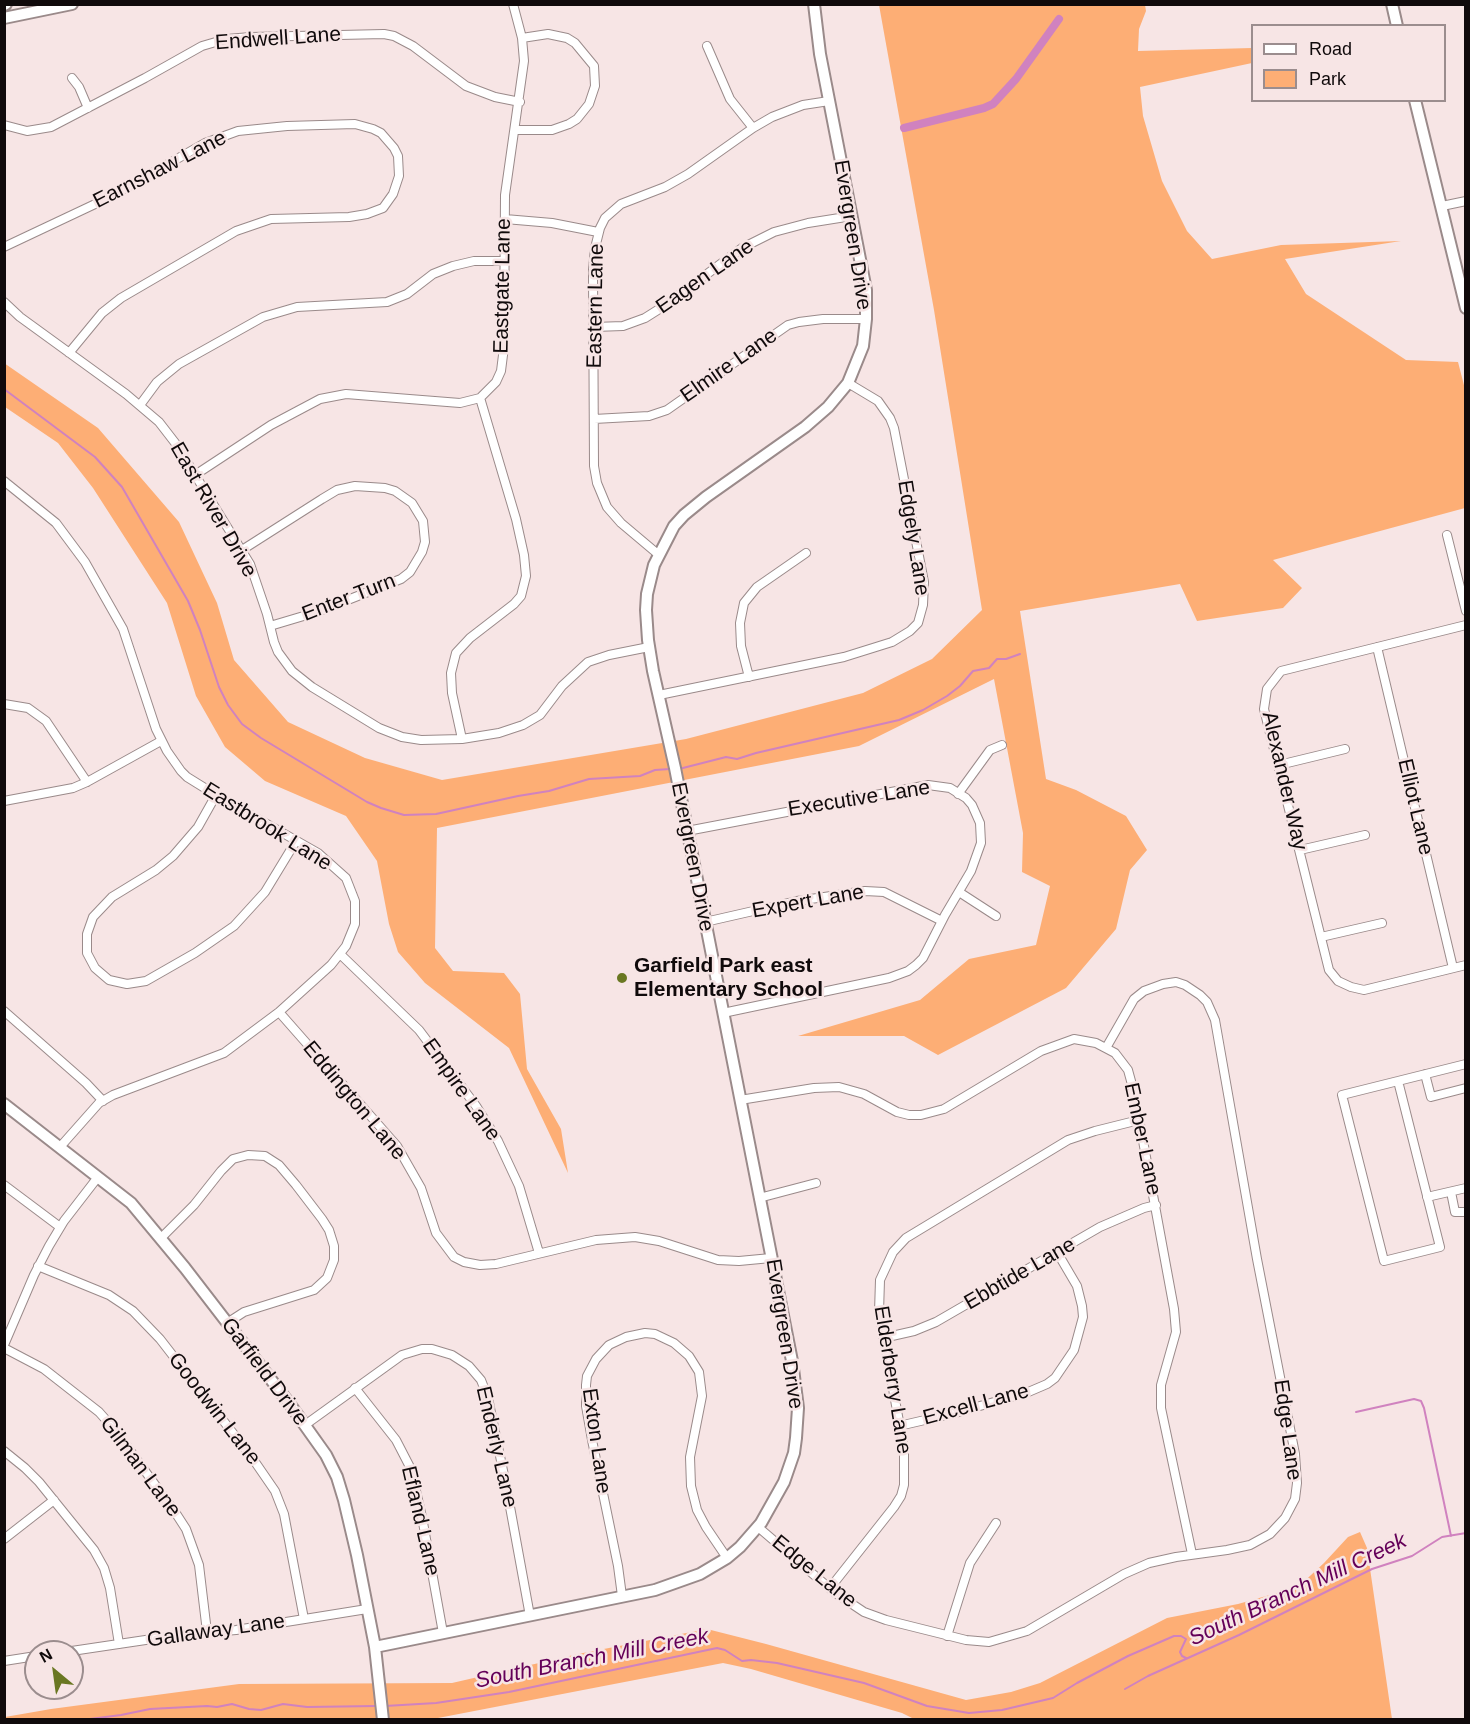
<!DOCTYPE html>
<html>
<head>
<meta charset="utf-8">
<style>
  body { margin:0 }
  #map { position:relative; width:1470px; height:1724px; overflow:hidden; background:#f7e5e5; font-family:Helvetica,sans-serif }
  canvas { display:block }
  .frame { position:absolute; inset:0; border:6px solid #100a0b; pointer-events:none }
  .legend { position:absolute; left:1251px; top:24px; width:195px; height:78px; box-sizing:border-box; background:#f7e5e5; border:2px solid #9b8d8e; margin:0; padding:8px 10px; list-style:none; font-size:18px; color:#100a0b }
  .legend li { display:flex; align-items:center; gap:12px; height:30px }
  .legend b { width:30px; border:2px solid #9b8d8e }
  .north { position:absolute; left:24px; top:1640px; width:60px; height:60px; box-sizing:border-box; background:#f7e5e5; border:2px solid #9b8d8e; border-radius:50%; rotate:331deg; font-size:16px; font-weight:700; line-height:24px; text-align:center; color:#100a0b }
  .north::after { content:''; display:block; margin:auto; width:21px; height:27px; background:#6a7722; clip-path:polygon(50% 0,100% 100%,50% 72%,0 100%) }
</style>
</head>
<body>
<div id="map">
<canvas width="1470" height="1724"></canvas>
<div class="frame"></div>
<ul class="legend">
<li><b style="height:8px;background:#fff"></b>Road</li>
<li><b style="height:16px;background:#fdae75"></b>Park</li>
</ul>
<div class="north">N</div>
</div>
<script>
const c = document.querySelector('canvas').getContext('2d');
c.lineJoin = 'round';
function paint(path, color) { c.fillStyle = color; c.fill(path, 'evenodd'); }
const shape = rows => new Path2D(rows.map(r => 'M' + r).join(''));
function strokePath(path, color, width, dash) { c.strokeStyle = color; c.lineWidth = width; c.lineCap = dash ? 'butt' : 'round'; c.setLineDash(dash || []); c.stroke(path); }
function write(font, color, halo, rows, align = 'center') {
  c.font = font + ' Helvetica,sans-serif'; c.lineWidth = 5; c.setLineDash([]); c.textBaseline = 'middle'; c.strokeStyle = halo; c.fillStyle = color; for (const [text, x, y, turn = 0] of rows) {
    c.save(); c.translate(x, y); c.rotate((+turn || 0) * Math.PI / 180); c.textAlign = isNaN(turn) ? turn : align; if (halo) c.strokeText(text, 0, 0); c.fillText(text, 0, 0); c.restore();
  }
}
paint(shape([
  [879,5,1145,5,1146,11,1139,29,1138,51,1252,48,1252,63,1140,87,1143,116,1162,181,1187,231,1212,259,1281,245,1401,241,1285,259,1306,294,1406,360,1458,362,1466,393,1465,508,1273,560,1302,588,1283,608,1197,621,1180,584,1020,611,1046,779,1076,790,1126,816,1147,850,1130,870,1116,929,1066,988,938,1055,904,1036,798,1036,920,1000,969,959,1036,945,1050,886,1022,872,1023,833,994,679,859,746,437,828,435,948,453,971,504,973,520,994,527,1069,561,1129,568,1173,509,1048,425,983,398,952,389,924,377,861,346,816,265,781,225,747,196,696,167,603,93,488,58,443,5,407,4,363,98,428,179,522,217,603,234,660,288,722,365,758,442,780,686,739,863,693,932,659,982,610,934,310],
  [1360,1532,1367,1548,1392,1719,914,1719,902,1713,751,1669,723,1663,438,1718,5,1720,5,1717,51,1709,239,1684,452,1683,578,1654,707,1629,766,1644,966,1700,1011,1692,1040,1683,1167,1618,1238,1604,1298,1587,1324,1563,1348,1537]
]), '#fdae75');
strokePath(shape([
  [4,389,95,457,122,487,188,601,200,630,219,687,228,705,242,724,261,738,367,802,381,808,404,815,436,814,518,796,549,791,589,779,640,776,655,770,670,769],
  [679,769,726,757,737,759,756,753,899,720,923,710,947,696,960,686,973,671,989,668,997,659,1006,659,1020,654],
  [1356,1412,1414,1399,1421,1401,1424,1408,1451,1536],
  [1125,1689,1148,1676,1239,1635,1372,1569,1412,1556,1442,1537,1466,1533],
  [385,1706,436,1703,509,1692,717,1648,725,1650,742,1661,751,1660,777,1663,864,1683,927,1706,969,1713,1002,1710,1053,1698,1077,1683,1128,1656,1174,1636,1181,1636,1186,1639,1180,1652,1182,1656,1186,1658],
  [82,1720,121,1715,150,1709,207,1706,217,1707,232,1704,249,1709,261,1710,283,1704,307,1707,376,1706]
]), '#d082bf', 2);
strokePath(shape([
  [904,128,984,108,993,104,1016,79,1059,19]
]), '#d082bf', 8);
const street = shape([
  [707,46,730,99,753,128],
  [72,78,79,87,88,108],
  [4,125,27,131,51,127,145,78,202,46,226,39,251,37,384,34,394,36,413,46,466,86,495,97,520,102],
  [515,130,552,130,569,124,577,119,589,104,595,86,594,66,575,43,567,38,548,34,522,38],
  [1442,206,1466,201],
  [505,219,552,223,598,232],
  [4,247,110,197,205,143,238,131,287,126,355,124,373,129,381,133,394,148,398,156,399,176,393,194,383,208,367,214,349,217,271,219,236,231,121,298,102,313,69,353],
  [4,302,20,317,126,394,159,422,176,444,250,564,267,614,274,642,278,652,292,671,312,687,379,728,402,737,421,740,462,739,499,733,523,725,540,715,562,686,588,662,609,655,649,647],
  [594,327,623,326,645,318,664,306,742,248,774,232,808,223,852,216],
  [140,405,157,382,179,364,263,317,297,307,387,302,407,294,433,274,453,266,474,261,504,261],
  [594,419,649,416,667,410,788,325,799,322,823,319,866,319],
  [195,475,271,425,320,399,346,394,460,403,480,398,496,382,501,371,504,347,505,195,524,61,522,38,513,4],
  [4,481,56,523,85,562,123,629,156,729,167,751,181,771,187,777,216,795,318,853,346,878,355,901,355,924,346,946,331,965,279,1012,224,1053,113,1095,99,1103,60,1147],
  [1447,535,1466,611],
  [242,550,322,499,337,490,355,486,385,488,395,491,412,503,423,521,425,542,422,552,410,572,401,579,317,612,270,626],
  [659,555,621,523,607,507,597,483,594,466,593,270,595,248,600,228,605,218,621,204,665,187,688,174,753,128,772,117,803,105,829,101],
  [1466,625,1281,671,1267,689,1264,709,1329,970,1338,981,1351,987,1364,990,1466,965],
  [1377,647,1453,968],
  [749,677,741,646,740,623,744,603,757,587,806,553],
  [659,695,844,657,892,642,910,631,918,623,923,605,924,582,894,428,890,418,878,401,848,383],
  [4,704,28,708,46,721,87,782],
  [462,739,452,693,451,673,456,653,470,638,514,604,521,596,526,576,524,555,516,519,480,398],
  [1279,765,1345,749],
  [958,794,990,750,1002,745],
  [216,795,198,827,173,856,156,870,112,897,93,917,87,934,87,953,95,968,109,980,127,984,146,981,195,953,234,926,265,892,296,841],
  [4,801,73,788,87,782,161,741],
  [687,831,928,785,950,788,966,798,972,805,980,823,981,843,971,871,945,915,923,958,916,965,908,971,889,978,723,1013],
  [1300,850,1365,835],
  [959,892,996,916],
  [705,922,797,901,865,891,884,892,942,921],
  [1321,937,1382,923],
  [340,954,419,1030,476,1106,498,1141,519,1186,539,1253],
  [4,1011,86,1083,103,1101],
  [279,1012,397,1146,421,1188,436,1233,454,1257,464,1262,480,1265,496,1264,596,1240,635,1237,659,1241,718,1260,739,1261,771,1258],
  [1425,1074,1431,1097,1466,1088],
  [1398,1081,1440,1247,1384,1261,1342,1095,1466,1064],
  [740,1100,814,1088,839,1087,864,1094,897,1112,909,1115,921,1115,944,1109,1041,1051,1074,1039,1096,1043,1115,1053,1128,1070,1134,1092,1174,1309,1176,1332,1161,1385,1161,1408,1192,1554],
  [4,1185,60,1227],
  [1451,1192,1455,1212,1466,1212],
  [1427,1197,1466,1188],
  [759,1198,816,1183],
  [161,1238,194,1205,221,1171,233,1159,248,1155,265,1156,279,1165,296,1185,322,1219,329,1230,334,1246,334,1260,327,1278,314,1290,244,1312,227,1323],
  [38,1266,109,1295,133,1311,160,1339,253,1459,275,1491,284,1514,304,1619],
  [883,1338,914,1331,936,1322,1100,1227,1144,1208,1156,1205],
  [4,1345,34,1275,49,1246,64,1221,98,1177],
  [4,1348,44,1369,99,1412,115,1430,175,1512,186,1529,199,1565,207,1632],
  [355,1388,396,1440,411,1469,422,1517,443,1633],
  [305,1425,402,1355,422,1349,432,1349,452,1355,469,1366,481,1380,488,1398,506,1485,530,1616],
  [899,1426,955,1413,1026,1393,1047,1384,1055,1378,1074,1350,1083,1317,1082,1306,1077,1286,1057,1252],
  [4,1451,25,1468,39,1482,94,1550,104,1568,110,1588,119,1644],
  [758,1527,834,1592,864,1612,886,1620,966,1640,989,1642,1027,1631,1124,1574,1149,1563,1176,1557,1227,1550,1250,1545,1270,1534,1285,1518,1295,1499,1297,1483,1295,1454,1257,1259,1215,1020,1207,1002,1200,995,1185,985,1176,982,1163,984,1144,991,1134,999,1106,1048],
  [4,1539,54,1500],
  [830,1588,894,1507,901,1496,904,1485,904,1449,879,1312,880,1280,893,1252,906,1238,1068,1140,1095,1131,1139,1120],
  [622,1596,618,1566,592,1440,586,1406,586,1385,587,1376,596,1359,609,1345,626,1337,645,1333,655,1334,674,1343,689,1356,699,1372,702,1396,690,1457,691,1486,697,1510,706,1527,727,1558],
  [947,1636,970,1563,996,1523],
  [65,1652,179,1635,236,1630,367,1609],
  [4,1661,36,1656]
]);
const secondary = shape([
  [1392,4,1397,26],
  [4,5,6,4],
  [4,18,72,4],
  [1415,100,1466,308],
  [4,1104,131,1203,185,1268,289,1403,326,1455,337,1477,344,1500,357,1555,375,1647,383,1720],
  [375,1647,655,1590,700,1574,727,1558,740,1547,761,1523,784,1482,794,1453,796,1438,798,1408,792,1361,675,768,653,671,648,640,646,610,647,594,654,565,674,526,684,515,706,497,805,427,828,407,848,383,863,346,866,319,866,290,820,54,814,4]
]);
strokePath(street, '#9a8a8a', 10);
strokePath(secondary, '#9a8a8a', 14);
strokePath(street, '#fff', 8);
strokePath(secondary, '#fff', 10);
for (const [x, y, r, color] of [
  [622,978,6,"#6a7722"]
]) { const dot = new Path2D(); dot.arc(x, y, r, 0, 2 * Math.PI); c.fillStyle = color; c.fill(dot); strokePath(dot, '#f7e5e5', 2); }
write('21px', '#100a0b', '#f7e5e5', [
  ["Endwell Lane",278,39,-4],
  ["Earnshaw Lane",160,170,-27],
  ["Evergreen Drive",852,235,81],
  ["Eagen Lane",705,277,-35],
  ["Eastgate Lane",503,286,-89],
  ["Eastern Lane",596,306,-89],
  ["Elmire Lane",729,366,-35],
  ["East River Drive",213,510,60],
  ["Edgely Lane",913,538,81],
  ["Enter Turn",349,598,-21],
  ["Alexander Way",1284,781,77],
  ["Executive Lane",859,799,-9],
  ["Elliot Lane",1415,807,77],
  ["Eastbrook Lane",267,827,32],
  ["Evergreen Drive",692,857,79],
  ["Expert Lane",808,902,-10],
  ["Empire Lane",461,1090,55],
  ["Eddington Lane",354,1101,50],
  ["Ember Lane",1142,1139,78],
  ["Ebbtide Lane",1020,1274,-30],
  ["Evergreen Drive",784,1334,81],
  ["Garfield Drive",264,1372,53],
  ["Elderberry Lane",892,1380,81],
  ["Excell Lane",976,1405,-15],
  ["Goodwin Lane",214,1409,52],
  ["Edge Lane",1287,1430,82],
  ["Exton Lane",596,1441,82],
  ["Enderly Lane",496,1447,77],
  ["Gilman Lane",140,1467,53],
  ["Efland Lane",420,1521,77],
  ["Edge Lane",814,1572,39],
  ["Gallaway Lane",216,1631,-8]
]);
write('bold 21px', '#100a0b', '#f7e5e5', [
  ["Garfield Park east",634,966],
  ["Elementary School",634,990]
], 'left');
write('italic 22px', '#640058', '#f7e5e5', [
  ["South Branch Mill Creek",1298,1590,-25],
  ["South Branch Mill Creek",592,1659,-11]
]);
</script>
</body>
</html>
